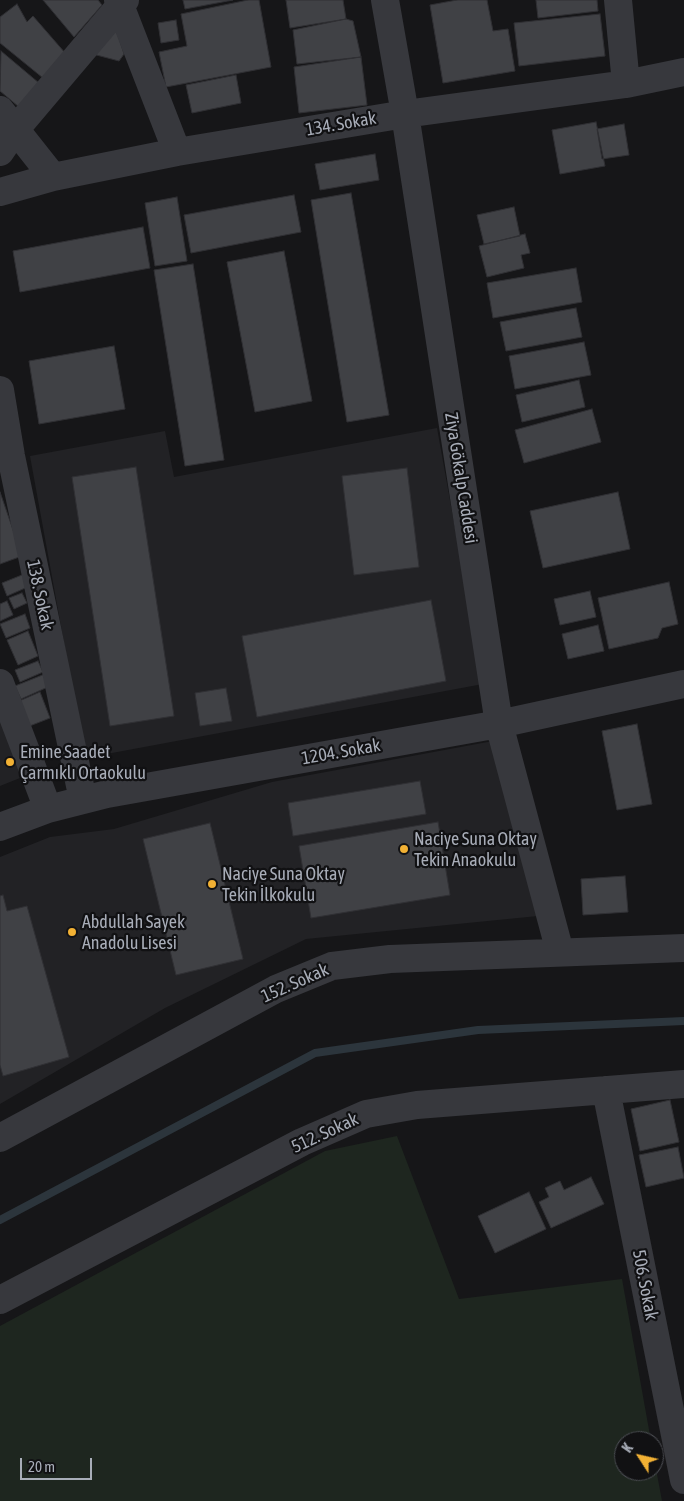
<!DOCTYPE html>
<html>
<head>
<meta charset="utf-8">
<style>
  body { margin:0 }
  #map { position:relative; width:684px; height:1501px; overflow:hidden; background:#161618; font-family:"Asap Condensed",sans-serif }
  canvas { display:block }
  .north { position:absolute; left:614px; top:1431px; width:50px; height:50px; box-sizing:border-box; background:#111113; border:1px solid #4d4f55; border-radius:50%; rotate:305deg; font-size:14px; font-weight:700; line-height:20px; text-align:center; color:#a8adb8 }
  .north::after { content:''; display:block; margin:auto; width:18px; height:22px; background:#f2b134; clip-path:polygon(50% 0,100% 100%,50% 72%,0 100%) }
  .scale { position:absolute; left:20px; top:1458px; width:72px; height:22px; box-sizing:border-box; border:2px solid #a8adb8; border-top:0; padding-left:6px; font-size:15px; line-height:18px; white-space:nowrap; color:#a8adb8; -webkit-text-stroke:4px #111113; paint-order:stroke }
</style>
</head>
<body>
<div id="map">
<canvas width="684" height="1501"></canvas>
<div class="north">K</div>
<div class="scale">20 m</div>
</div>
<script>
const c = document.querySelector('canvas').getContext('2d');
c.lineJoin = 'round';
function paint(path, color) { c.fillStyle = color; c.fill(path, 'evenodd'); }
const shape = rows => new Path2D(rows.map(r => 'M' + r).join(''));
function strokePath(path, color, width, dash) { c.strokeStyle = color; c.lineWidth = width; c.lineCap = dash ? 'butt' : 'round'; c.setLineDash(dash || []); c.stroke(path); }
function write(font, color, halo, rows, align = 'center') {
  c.font = font + ' "Asap Condensed",sans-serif'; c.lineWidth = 4.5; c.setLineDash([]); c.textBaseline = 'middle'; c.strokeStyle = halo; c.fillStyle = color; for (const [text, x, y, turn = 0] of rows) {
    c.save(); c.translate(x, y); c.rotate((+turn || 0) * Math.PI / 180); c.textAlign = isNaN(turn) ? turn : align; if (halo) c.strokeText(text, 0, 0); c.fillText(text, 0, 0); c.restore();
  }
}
paint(shape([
  [437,428,483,684,85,758,30,456,165,431,174,477],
  [0,712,25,776,0,786],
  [493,741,538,916,306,939,165,1008,0,1104,0,857,50,837,114,829,272,782]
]), '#222225');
paint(shape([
  [397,1136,459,1299,622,1279,651,1441,624,1441,624,1471,654,1471,654,1458,662,1501,0,1501,0,1326,325,1151]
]), '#1e261f');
strokePath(shape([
  [0,1220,315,1053,478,1030,684,1021]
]), '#2c353c', 8);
const building = shape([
  [43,0,98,0,102,5,74,37,43,0],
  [183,0,233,0,185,9,183,0],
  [248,0,259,0,271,67,166,87,159,52,187,46,181,14,248,0],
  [286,0,343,0,346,19,290,28,286,0],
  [457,0,487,0,493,31,508,29,515,71,443,83,430,5,457,0],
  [536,0,597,0,598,11,538,18,536,0],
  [17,4,27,22,33,16,66,54,43,78,0,43,0,17,17,4],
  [600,14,605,56,519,66,514,23,600,14],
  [346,19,353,21,361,57,297,64,293,30,346,19],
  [176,20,179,40,161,43,158,23,176,20],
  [114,23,124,54,119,61,89,53,114,23],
  [1,51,39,83,19,107,0,91,1,51],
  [361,57,367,105,299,113,294,67,361,57],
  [236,75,241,103,192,113,186,85,236,75],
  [596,122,605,166,560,174,552,130,596,122],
  [624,124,629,155,602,159,597,129,624,124],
  [375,154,379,180,320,190,315,164,375,154],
  [351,193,389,415,347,422,311,200,351,193],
  [294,195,301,232,191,253,184,215,294,195],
  [177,197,187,261,155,266,145,203,177,197],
  [514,207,520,236,484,244,477,215,514,207],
  [143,227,150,268,20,292,13,251,143,227],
  [525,234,530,253,521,255,524,268,487,277,479,246,525,234],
  [284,251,312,401,255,412,227,262,284,251],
  [193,264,224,460,185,466,154,270,193,264],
  [576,268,582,302,493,318,487,283,576,268],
  [576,308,582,337,506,351,500,322,576,308],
  [584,342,591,375,515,389,509,356,584,342],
  [114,346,125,409,39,424,29,361,114,346],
  [579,380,585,407,522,422,516,395,579,380],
  [592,409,601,442,524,463,515,430,592,409],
  [136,467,174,716,110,726,72,477,136,467],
  [407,468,419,567,354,575,342,476,407,468],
  [0,492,22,556,0,564,0,492],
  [618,492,630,549,543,568,530,511,618,492],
  [27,573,32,585,7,596,2,583,27,573],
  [669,582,678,624,662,628,658,638,609,649,598,598,669,582],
  [590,591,596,617,560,625,554,599,590,591],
  [22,593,27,603,14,609,9,598,22,593],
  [431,600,446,681,257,717,242,636,431,600],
  [7,601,13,615,0,621,0,604,7,601],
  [25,614,30,628,6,638,0,624,25,614],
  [598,625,604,651,568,659,562,634,598,625],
  [28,631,38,656,18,665,7,640,28,631],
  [38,661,43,672,20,682,15,670,38,661],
  [45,674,50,686,21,699,15,686,45,674],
  [226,688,232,721,200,726,195,693,226,688],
  [40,692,50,718,27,727,17,702,40,692],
  [637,724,652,804,617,810,602,731,637,724],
  [420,781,426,814,293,836,288,803,420,781],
  [438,822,450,895,311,918,299,846,438,822],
  [210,823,243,959,176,975,143,839,210,823],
  [625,876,628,912,583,915,581,879,625,876],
  [3,895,7,911,27,906,69,1057,3,1076,0,1065,0,896,3,895],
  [670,1100,679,1142,640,1151,631,1109,670,1100],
  [678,1147,684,1178,646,1187,639,1155,678,1147],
  [591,1177,604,1204,551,1228,539,1202,549,1197,545,1188,560,1181,564,1190,591,1177],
  [529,1192,546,1229,495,1253,478,1216,529,1192]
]);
paint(building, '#404145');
strokePath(building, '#303034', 1);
strokePath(shape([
  [118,0,177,152],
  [385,0,405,114,499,724,560,952],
  [618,0,626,84],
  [0,110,53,177],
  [0,152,15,130,125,0],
  [0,192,53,177,177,152,405,114,626,84,684,72],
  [0,390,11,456,83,800],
  [0,683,48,809],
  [0,827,48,809,107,794,499,724,684,684],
  [606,1090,684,1480],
  [0,1138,276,989,332,966,390,959,684,948],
  [0,1300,302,1142,366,1114,417,1105,684,1084]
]), '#37383d', 28);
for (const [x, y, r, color] of [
  [10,762,5,"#f2b134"],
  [404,849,5,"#f2b134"],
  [212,884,5,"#f2b134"],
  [72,932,5,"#f2b134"]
]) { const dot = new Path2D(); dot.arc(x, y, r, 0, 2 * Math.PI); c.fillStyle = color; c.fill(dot); strokePath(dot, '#111113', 2); }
write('18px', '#a8adb8', '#111113', [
  ["134. Sokak",341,124,-10],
  ["Ziya Gökalp Caddesi",461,478,81],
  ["138. Sokak",40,595,78],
  ["1204. Sokak",341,752,-10],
  ["152. Sokak",295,983,-24],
  ["512. Sokak",325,1133,-25],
  ["506. Sokak",645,1285,79]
]);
write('18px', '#a8adb8', '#111113', [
  ["Emine Saadet",20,752],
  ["Çarmıklı Ortaokulu",20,773],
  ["Naciye Suna Oktay",414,839],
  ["Tekin Anaokulu",414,860],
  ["Naciye Suna Oktay",222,874],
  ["Tekin İlkokulu",222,895],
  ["Abdullah Sayek",82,922],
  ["Anadolu Lisesi",82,943]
], 'left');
</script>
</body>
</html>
